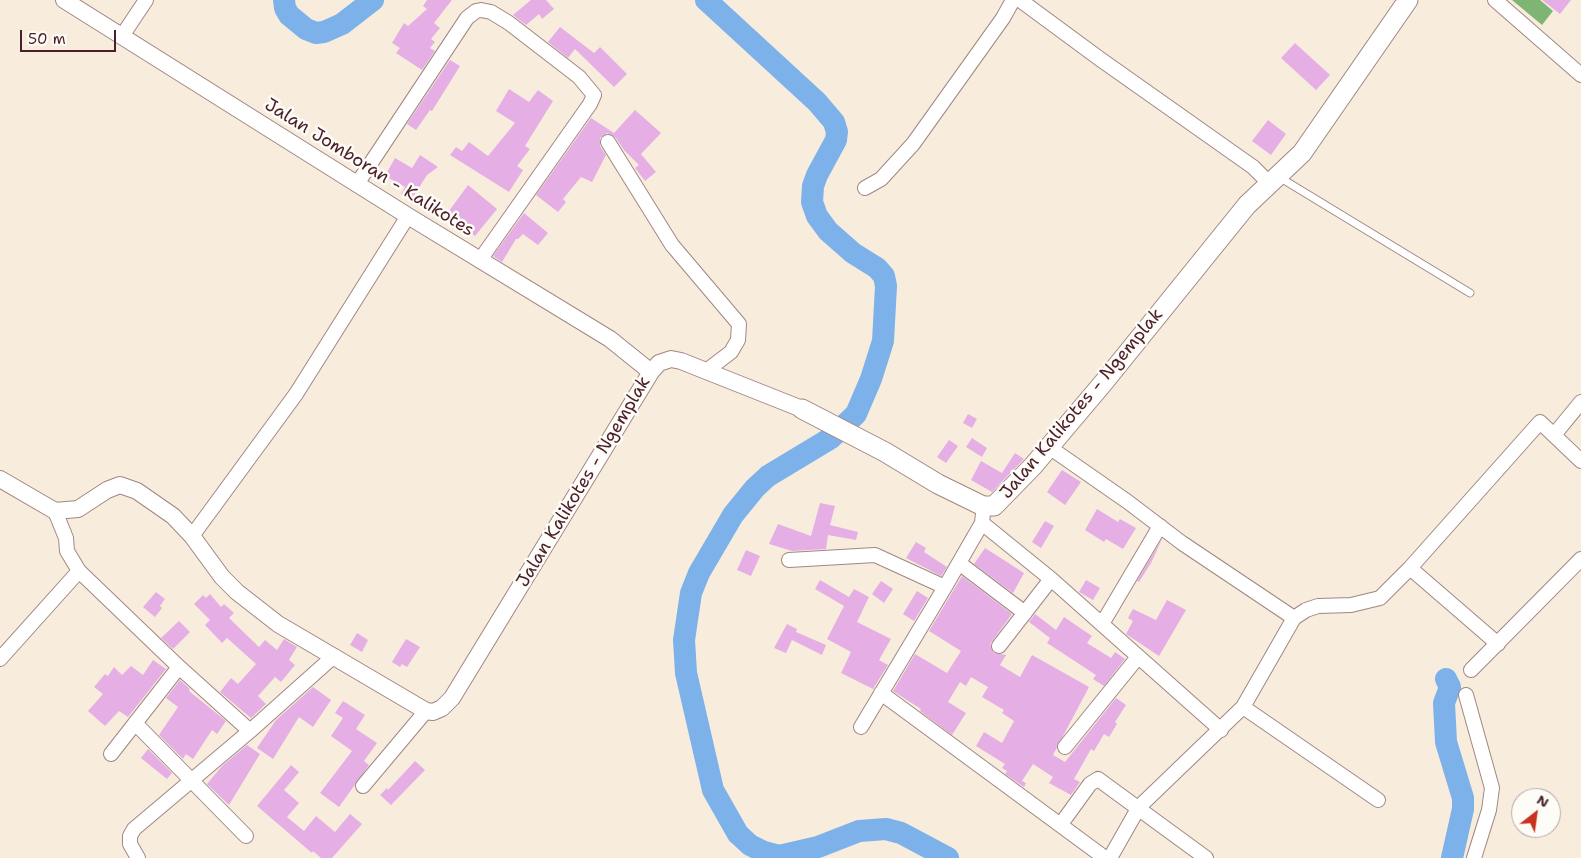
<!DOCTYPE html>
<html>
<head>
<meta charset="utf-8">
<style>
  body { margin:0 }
  #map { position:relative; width:1581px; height:858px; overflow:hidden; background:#f8eddd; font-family:"Shantell Sans",sans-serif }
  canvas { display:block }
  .north { position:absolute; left:1511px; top:788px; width:50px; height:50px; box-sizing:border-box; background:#fdfcf7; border:1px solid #b5a4a5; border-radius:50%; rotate:30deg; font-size:14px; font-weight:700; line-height:20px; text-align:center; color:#4a1f2b }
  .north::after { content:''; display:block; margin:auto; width:18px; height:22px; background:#c8321e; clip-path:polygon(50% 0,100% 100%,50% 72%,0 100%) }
  .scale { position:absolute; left:20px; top:30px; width:96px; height:22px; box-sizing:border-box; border:2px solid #4a1f2b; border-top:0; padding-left:6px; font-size:15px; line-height:18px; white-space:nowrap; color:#4a1f2b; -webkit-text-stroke:4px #fdfcf7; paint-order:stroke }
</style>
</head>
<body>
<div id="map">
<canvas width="1581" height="858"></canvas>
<div class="north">N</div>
<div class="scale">50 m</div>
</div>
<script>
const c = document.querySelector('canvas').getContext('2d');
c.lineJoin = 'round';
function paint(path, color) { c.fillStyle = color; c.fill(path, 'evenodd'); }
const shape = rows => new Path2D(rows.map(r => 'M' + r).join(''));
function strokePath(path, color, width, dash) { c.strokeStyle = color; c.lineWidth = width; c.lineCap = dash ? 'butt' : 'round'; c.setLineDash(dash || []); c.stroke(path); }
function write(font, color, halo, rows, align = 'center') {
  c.font = font + ' "Shantell Sans",sans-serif'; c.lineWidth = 5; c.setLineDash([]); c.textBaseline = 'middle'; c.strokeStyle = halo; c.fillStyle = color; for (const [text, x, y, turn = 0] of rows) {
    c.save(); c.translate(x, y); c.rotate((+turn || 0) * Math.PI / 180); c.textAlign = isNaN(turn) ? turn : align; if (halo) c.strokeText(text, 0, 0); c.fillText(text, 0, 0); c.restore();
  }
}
paint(shape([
  [1512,0,1540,0,1553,11,1542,25]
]), '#7fb572');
strokePath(shape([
  [284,0,285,8,289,15,306,29,316,33,324,32,342,24,373,0],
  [706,0,817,102,834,122,837,132,836,140,817,175,813,186,812,202,817,216,828,231,853,253,877,268,884,276,886,286,883,341,871,379,856,414,831,438,768,476,755,488,733,515,699,573,691,593,684,640,686,673,713,790,738,834,750,845,764,852,779,856,818,847,859,831,886,829,901,833,948,858],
  [1446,679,1450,687,1444,703,1446,742,1463,798,1463,809,1452,858]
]), '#7cb1ea', 22);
paint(shape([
  [427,0,452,0,434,23,440,28,431,39,435,42,430,48,435,51,422,70,396,53,400,48,392,43,404,23,408,26,427,9,423,6],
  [531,0,546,0,554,9,542,19,539,14,526,25,513,15],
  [1542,0,1571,0,1560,14],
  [560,27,594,53,600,47,627,74,614,87,575,49,568,58,548,42],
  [1295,43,1330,75,1316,90,1281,58],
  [450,60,460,66,432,111,430,110,416,130,407,124],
  [509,89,529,102,538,90,553,101,525,146,530,149,517,166,523,170,509,192,450,155,456,147,462,151,469,142,488,156,515,123,496,111],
  [635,110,661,133,641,154,656,172,645,181,635,168,639,165,624,150,615,137,607,133,600,138,600,146,606,155,592,182,581,177,563,199,566,202,558,212,536,195,591,118,614,133],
  [1268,120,1286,134,1271,155,1252,141],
  [420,155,438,167,427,175,411,200,401,194,405,187,385,176,395,158,412,168],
  [468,185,497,209,475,236,446,215],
  [524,213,548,233,538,245,523,234,518,239,516,239,502,262,493,256],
  [968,414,977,419,972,428,963,423],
  [972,438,987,448,982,457,966,447],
  [949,440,958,446,946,463,937,457],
  [1015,453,1024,459,992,492,971,480,981,461,1002,473],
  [1062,470,1081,482,1065,505,1047,492],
  [820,503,835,506,830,525,858,532,856,540,828,535,826,549,792,551,769,544,778,524,811,536],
  [1097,509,1118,522,1120,519,1136,528,1123,549,1106,539,1104,542,1085,530],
  [1045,521,1054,526,1041,548,1032,542],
  [1162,539,1151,563,1139,582,1137,581],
  [916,542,926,548,924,552,947,567,941,576,906,558],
  [985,548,1024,573,1013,593,974,564],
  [746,550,760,556,751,576,737,570],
  [962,576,1012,614,990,644,994,653,1006,655,1000,665,1020,677,1032,655,1089,687,1053,755,1065,762,1116,698,1126,705,1115,722,1117,724,1109,737,1104,734,1094,751,1091,749,1074,779,1080,782,1071,795,1049,783,1053,777,1033,764,1022,781,1026,783,1024,787,1005,774,1007,771,1002,768,1005,764,976,746,984,732,1002,743,1014,721,1002,713,1004,710,982,697,988,687,971,677,966,686,960,682,948,702,966,713,952,735,920,711,921,709,893,691,915,654,947,673,961,651,929,631],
  [820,580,849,597,854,589,869,597,857,622,891,639,879,660,888,665,873,689,841,673,851,652,827,639,844,606,815,589],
  [1086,580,1100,588,1093,600,1079,592],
  [881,581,893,589,884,603,872,594],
  [917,591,928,598,914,621,903,614],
  [156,592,165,599,160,606,162,608,155,617,143,607],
  [210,594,221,607,224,604,234,613,229,618,259,647,265,640,277,650,284,639,297,647,289,660,295,665,281,682,275,677,258,696,266,704,251,718,220,692,231,678,238,684,256,664,227,638,222,643,205,625,210,620,194,604,203,595,206,598],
  [1167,600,1186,610,1159,656,1126,634,1133,621,1128,618,1133,609,1156,620],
  [1035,614,1056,630,1064,617,1092,636,1087,643,1111,658,1115,652,1125,659,1104,686,1093,679,1096,675,1047,643,1050,638,1029,622],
  [179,621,190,632,173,649,161,638],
  [787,624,797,629,796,632,826,645,822,655,792,640,786,653,774,648],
  [357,633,368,640,362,652,350,645],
  [406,639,420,647,407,667,402,664,400,667,392,662],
  [153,660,166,669,128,717,119,711,105,726,88,711,103,694,94,687,105,674,108,676,114,667,122,675,131,666,143,675],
  [180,680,190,689,189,691,226,721,217,734,212,730,193,759,186,754,183,759,159,735,178,707,166,698],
  [313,687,331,700,313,727,299,717,273,759,257,748,276,720],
  [343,701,365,715,356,729,377,743,364,761,369,765,339,807,320,793,352,751,331,736,343,718,335,713],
  [247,745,260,754,229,805,207,784,222,766],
  [148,749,172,773,167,779,141,758],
  [415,761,425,770,391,805,380,795,387,788,388,790],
  [291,765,299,772,284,790,299,803,287,817,304,831,316,816,335,832,350,814,362,824,332,858,321,858,313,851,312,853,257,806]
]), '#e5aee5');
const service = shape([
  [1279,177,1470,293]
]);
const minor = shape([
  [1020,0,1100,59,1253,167,1270,184],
  [1495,0,1581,75],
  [122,36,146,0],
  [608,142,672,245,739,324,738,340,731,352,706,371],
  [357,184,467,18,476,11,481,10,491,12,509,23,579,77,594,95,590,104,480,260],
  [865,188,881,179,913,144,1003,18,1013,0],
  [1554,435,1581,402],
  [1049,447,1128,502,1182,543,1294,618],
  [55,511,66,538,67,551,79,571,179,667,250,731],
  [982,523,1051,579,1221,730],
  [192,536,296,394,408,216],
  [789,560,875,555,945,587],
  [959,563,1025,613],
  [1410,568,1498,644],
  [1102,624,1160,526],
  [999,646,1051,579],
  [0,659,79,571],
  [1471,670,1581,559],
  [881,693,1105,858],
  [1466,695,1492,788,1489,810,1474,858],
  [1243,707,1378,800],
  [135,723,246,836],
  [861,727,945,587,982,523,983,513],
  [1065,747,1138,657],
  [111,754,179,667],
  [363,786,426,711],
  [1061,824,1090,784,1098,779,1206,858],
  [138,858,130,844,130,836,134,829,250,731,334,656],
  [1110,858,1139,807,1243,707,1294,618,1306,610,1318,606,1351,605,1380,598,1410,568,1540,422,1581,461]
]);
const tertiary = shape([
  [64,0,408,216,610,339,651,372],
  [0,479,55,511,78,509,107,490,120,485,137,491,173,516,192,536,222,577,237,592,278,624,426,711,433,712,442,708,452,698,651,372,659,363,671,359,681,361,802,409]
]);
const secondary = shape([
  [802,409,885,452,938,484,983,506,994,506,1033,466,1104,382,1247,205,1302,153,1408,0]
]);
strokePath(service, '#a18684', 9);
strokePath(minor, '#a18684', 16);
strokePath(tertiary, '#a18684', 18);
strokePath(secondary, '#a18684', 21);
strokePath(service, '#fff', 7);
strokePath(minor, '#fff', 14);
strokePath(tertiary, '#fff', 16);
strokePath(secondary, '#fff', 19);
write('18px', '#4a1f2b', '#fdfcf7', [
  ["Jalan Jomboran - Kalikotes",369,168,32],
  ["Jalan Kalikotes - Ngemplak",1082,404,-50],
  ["Jalan Kalikotes - Ngemplak",584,482,-59]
]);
</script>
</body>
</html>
